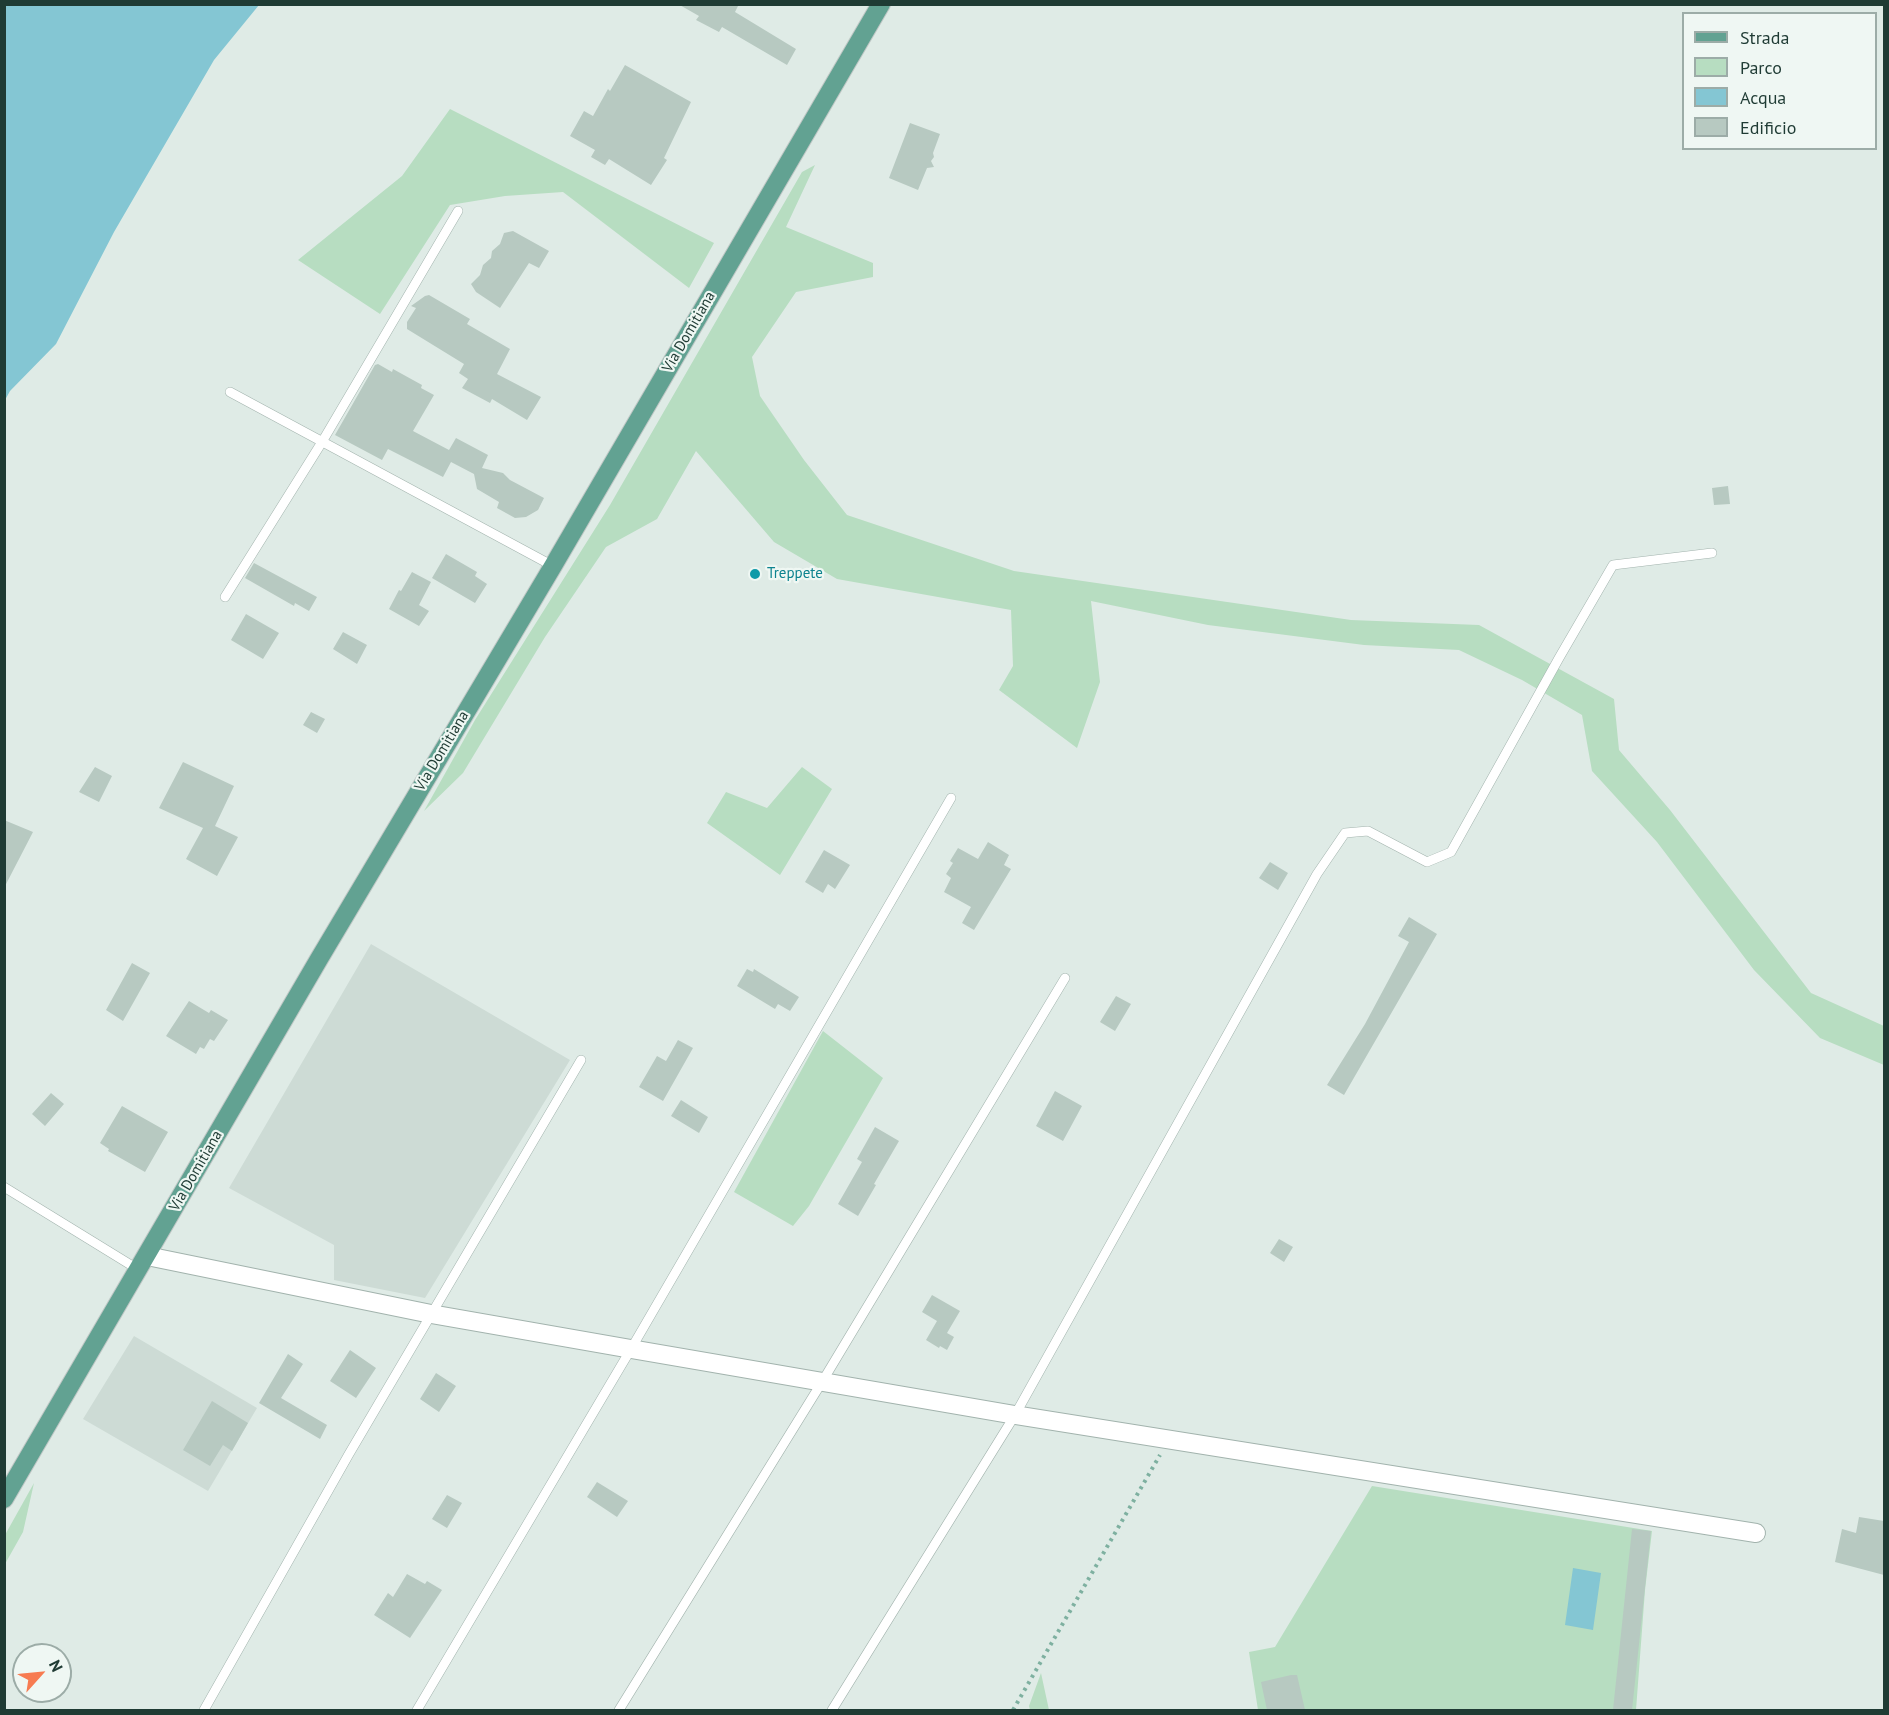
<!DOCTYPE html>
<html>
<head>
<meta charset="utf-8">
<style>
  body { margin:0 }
  #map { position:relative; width:1889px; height:1715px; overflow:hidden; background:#dfebe6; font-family:"PT Sans",sans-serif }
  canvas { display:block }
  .frame { position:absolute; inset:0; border:6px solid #1f3b34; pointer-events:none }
  .legend { position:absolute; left:1682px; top:12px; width:195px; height:138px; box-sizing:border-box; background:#eff7f3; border:2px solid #9caca7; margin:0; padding:8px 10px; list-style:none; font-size:18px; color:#1f3b34 }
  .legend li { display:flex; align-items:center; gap:12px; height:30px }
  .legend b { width:30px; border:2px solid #9caca7 }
  .north { position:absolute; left:12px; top:1643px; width:60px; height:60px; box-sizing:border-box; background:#eff7f3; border:2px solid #9caca7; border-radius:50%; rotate:63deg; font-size:16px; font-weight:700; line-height:24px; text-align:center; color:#1f3b34 }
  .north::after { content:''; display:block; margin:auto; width:21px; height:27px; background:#f77b51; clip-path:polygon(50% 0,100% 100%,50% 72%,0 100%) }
</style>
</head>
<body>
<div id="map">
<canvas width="1889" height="1715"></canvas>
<div class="frame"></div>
<ul class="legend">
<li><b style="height:8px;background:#62a292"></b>Strada</li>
<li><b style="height:16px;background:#b7ddc1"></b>Parco</li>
<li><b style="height:16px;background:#84c6d3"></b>Acqua</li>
<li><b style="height:16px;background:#b7c9c1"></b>Edificio</li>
</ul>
<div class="north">N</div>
</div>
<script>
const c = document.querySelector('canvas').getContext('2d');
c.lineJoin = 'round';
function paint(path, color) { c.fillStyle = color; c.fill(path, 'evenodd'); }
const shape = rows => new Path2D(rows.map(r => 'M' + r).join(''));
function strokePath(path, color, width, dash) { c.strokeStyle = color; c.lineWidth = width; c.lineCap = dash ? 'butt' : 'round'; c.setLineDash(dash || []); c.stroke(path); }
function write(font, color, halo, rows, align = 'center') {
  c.font = font + ' "PT Sans",sans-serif'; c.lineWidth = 4.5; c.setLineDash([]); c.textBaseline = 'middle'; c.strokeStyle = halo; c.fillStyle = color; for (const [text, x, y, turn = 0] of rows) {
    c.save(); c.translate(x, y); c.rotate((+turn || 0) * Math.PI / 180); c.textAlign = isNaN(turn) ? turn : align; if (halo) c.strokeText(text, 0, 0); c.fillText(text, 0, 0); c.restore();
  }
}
paint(shape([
  [371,944,570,1060,425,1298,334,1280,334,1245,229,1188],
  [134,1336,257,1408,208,1491,83,1419]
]), '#cddbd5');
paint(shape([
  [450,109,714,243,689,288,563,192,505,196,450,205,380,314,298,260,402,176],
  [815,165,786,227,873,263,873,277,796,292,752,357,760,396,804,460,847,515,1014,571,1351,620,1479,625,1614,699,1619,750,1670,810,1811,993,1884,1026,1884,1065,1820,1038,1754,970,1657,842,1592,771,1582,715,1522,680,1459,650,1364,645,1208,625,1091,601,1100,682,1077,748,999,690,1013,666,1011,610,837,579,774,542,696,451,657,519,606,547,545,637,463,773,424,811,475,720,610,505,802,172],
  [802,767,832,789,780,875,707,823,726,792,767,808],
  [823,1031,883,1078,809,1206,793,1226,734,1192],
  [34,1483,23,1532,5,1564,5,1535],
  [1372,1486,1652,1531,1645,1590,1636,1710,1258,1710,1249,1652,1275,1647],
  [1041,1673,1049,1710,1030,1710,1029,1706]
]), '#b7ddc1');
paint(shape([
  [5,4,259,5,214,60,114,232,56,344,10,391,5,400],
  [1573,1568,1601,1573,1593,1630,1565,1625]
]), '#84c6d3');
paint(shape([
  [678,4,739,4,735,12,796,49,787,65,722,27,719,32,696,20,699,16],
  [625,65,691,102,664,158,667,160,651,185,609,159,605,165,591,157,595,150,570,136,584,111,593,116,608,89,610,91],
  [910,123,940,134,933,153,934,157,931,161,934,167,927,168,918,190,889,178],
  [513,231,549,251,539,268,529,263,500,308,476,292,471,284,480,275,483,265,491,258,492,251,500,244,504,233],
  [429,295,470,319,467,324,510,349,497,374,541,397,527,420,492,399,490,403,462,388,468,379,459,373,464,364,407,329,407,322,416,308,411,306,425,296],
  [378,364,392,372,393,369,422,385,421,388,434,395,413,431,449,450,456,438,488,455,482,468,503,473,510,480,544,498,538,510,526,517,515,518,497,508,499,502,477,489,474,474,451,462,443,477,388,449,382,460,335,435,375,365],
  [1728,486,1730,504,1714,505,1712,488],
  [446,554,477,572,475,576,487,584,475,603,432,578],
  [254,563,317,597,309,611,295,603,294,606,245,578],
  [412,572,431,582,419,605,429,611,419,626,389,609,399,590,401,591],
  [246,614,279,633,263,659,231,640],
  [343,632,367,645,357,664,333,649],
  [311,712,325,719,317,733,303,725],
  [183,762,234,786,215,826,238,837,217,876,186,859,203,828,159,808],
  [95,767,112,776,99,802,79,792],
  [4,820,33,832,4,888],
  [988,842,1009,855,1004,865,1011,869,974,930,962,923,971,907,944,892,951,878,946,874,953,863,950,861,958,848,978,859],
  [824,850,850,865,835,889,828,884,823,893,805,882],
  [1270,862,1288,873,1278,890,1259,878],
  [1409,917,1437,934,1344,1095,1327,1085,1365,1024,1409,942,1398,936],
  [132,963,150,973,123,1021,106,1010],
  [747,969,753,972,754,969,799,997,790,1011,778,1004,775,1009,737,986],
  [1116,996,1131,1004,1115,1031,1100,1022],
  [189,1001,209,1013,211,1010,228,1020,214,1041,210,1039,204,1049,200,1047,196,1054,166,1036],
  [678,1040,693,1048,663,1101,639,1087,657,1056,666,1061],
  [1055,1091,1082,1106,1063,1141,1036,1126],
  [51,1093,64,1104,45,1126,32,1114],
  [681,1100,708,1117,699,1133,671,1116],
  [122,1106,168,1132,145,1172,108,1151,109,1149,100,1143],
  [875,1127,899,1141,874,1184,876,1185,858,1216,838,1204,862,1162,857,1159],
  [1279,1239,1293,1247,1284,1262,1270,1253],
  [932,1295,960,1311,947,1333,954,1337,947,1350,940,1346,939,1348,926,1340,937,1321,922,1312],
  [350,1350,376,1368,356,1398,330,1381],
  [288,1354,303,1364,281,1398,327,1425,320,1439,259,1403],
  [436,1373,456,1386,439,1412,420,1399],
  [212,1401,248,1423,232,1451,223,1445,210,1466,183,1450],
  [597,1482,628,1501,617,1517,587,1497],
  [447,1495,462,1503,447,1528,432,1519],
  [1859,1517,1884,1521,1884,1575,1835,1562,1842,1529,1856,1533],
  [1632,1529,1651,1531,1632,1710,1613,1710],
  [407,1574,425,1584,427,1581,442,1590,410,1638,374,1615,388,1593,393,1597],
  [1291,1675,1297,1675,1305,1710,1267,1710,1261,1682]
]), '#b7c9c1');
const lane = shape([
  [230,392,553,566],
  [225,597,322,442,458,211],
  [4,1187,139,1270],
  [204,1710,349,1454,581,1060],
  [417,1710,631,1349,951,798],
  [619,1710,822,1382,1065,978],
  [832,1710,1015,1415,1317,874,1345,833,1368,831,1427,862,1451,852,1559,658,1613,565,1712,553]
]);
const street = shape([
  [147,1256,431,1314,631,1349,1015,1415,1756,1533]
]);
const primary = shape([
  [4,1499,319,959,553,566,881,4]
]);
strokePath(lane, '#a2b3ad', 10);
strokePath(street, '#a2b3ad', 20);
strokePath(primary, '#c0c8c6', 20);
strokePath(shape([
  [1013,1710,1160,1455]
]), '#7eb0a0', 4, [3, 4.5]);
strokePath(lane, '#fff', 9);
strokePath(street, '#fff', 18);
strokePath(primary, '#62a292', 18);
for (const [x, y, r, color] of [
  [755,574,6,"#0f9aa8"]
]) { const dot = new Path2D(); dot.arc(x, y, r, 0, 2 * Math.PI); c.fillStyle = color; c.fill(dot); strokePath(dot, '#eff7f3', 2); }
write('15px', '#1f3b34', '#eff7f3', [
  ["Via Domitiana",689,332,-60],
  ["Via Domitiana",442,751,-59],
  ["Via Domitiana",196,1171,-60]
]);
write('15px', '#0d838f', '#eff7f3', [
  ["Treppete",767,574]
], 'left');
</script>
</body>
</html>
